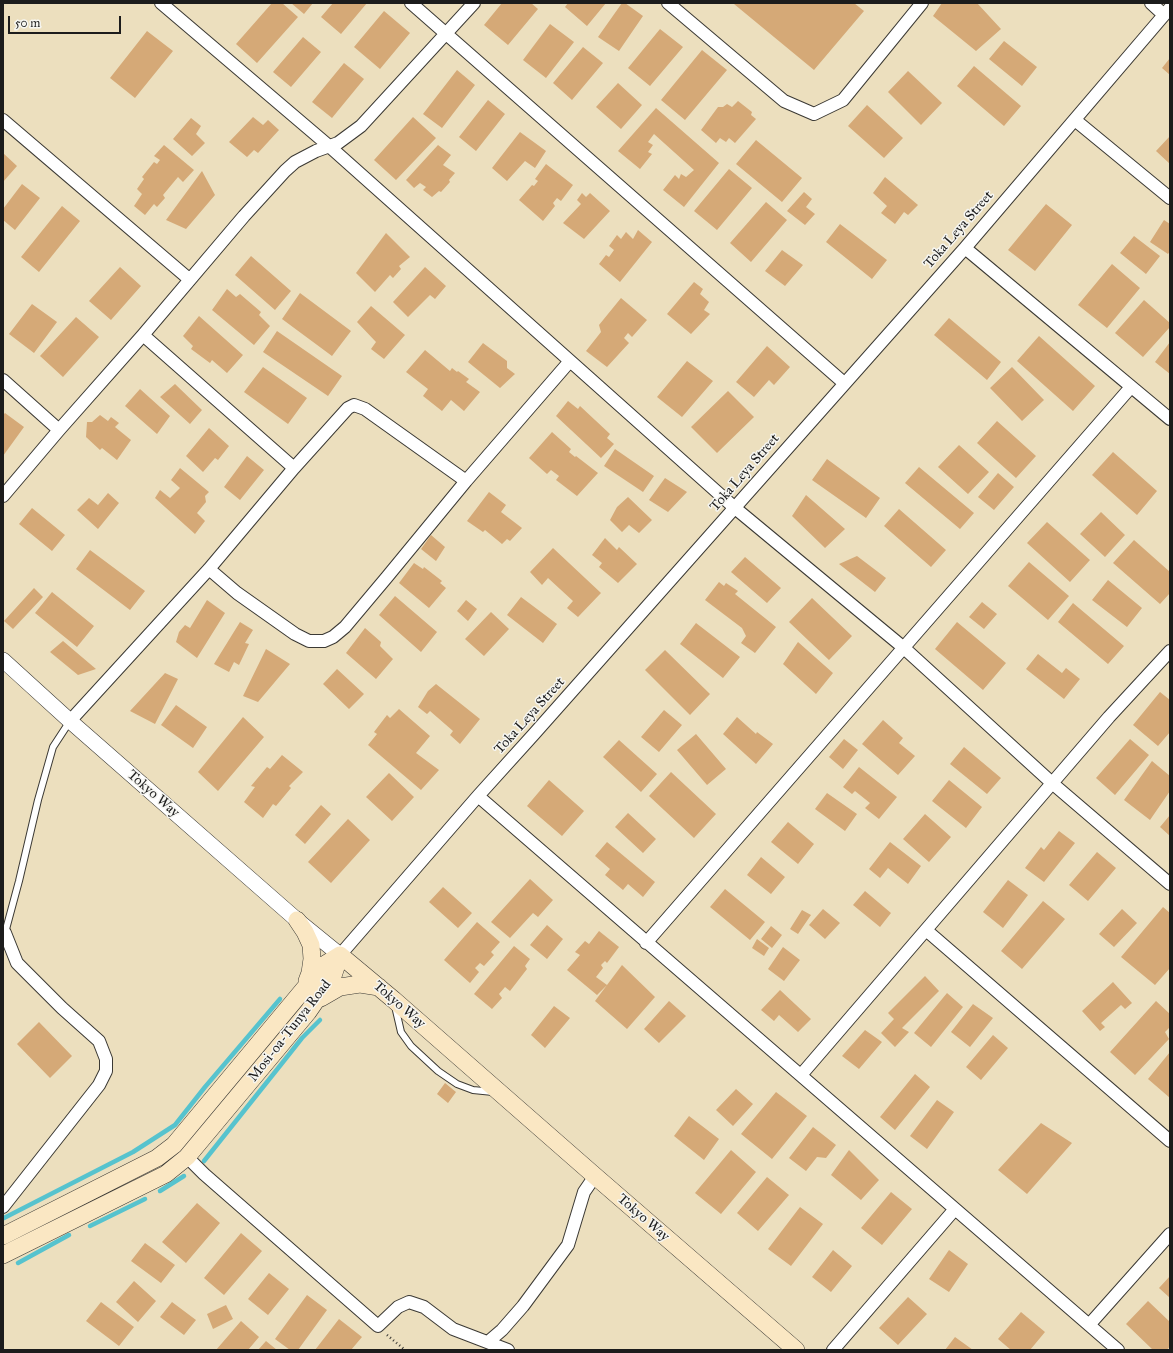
<!DOCTYPE html>
<html>
<head>
<meta charset="utf-8">
<style>
  body { margin:0 }
  #map { position:relative; width:1173px; height:1353px; overflow:hidden; background:#ecdfbe; font-family:"IM FELL Great Primer",serif }
  canvas { display:block }
  .frame { position:absolute; inset:0; border:4px solid #1c1c1c; pointer-events:none }
  .scale { position:absolute; left:8px; top:16px; width:113px; height:18px; box-sizing:border-box; border:2px solid #1c1c1c; border-top:0; padding-left:5px; font-size:12px; line-height:14px; white-space:nowrap; color:#1c1c1c; -webkit-text-stroke:3px #f6f6f2; paint-order:stroke }
</style>
</head>
<body>
<div id="map">
<canvas width="1173" height="1353"></canvas>
<div class="frame"></div>
<div class="scale">50 m</div>
</div>
<script>
const c = document.querySelector('canvas').getContext('2d');
c.lineJoin = 'round';
const shape = rows => new Path2D(rows.map(r => 'M' + r).join(''));
function strokePath(path, color, width, dash) { c.strokeStyle = color; c.lineWidth = width; c.lineCap = dash ? 'butt' : 'round'; c.setLineDash(dash || []); c.stroke(path); }
function paint(path, color) { c.fillStyle = color; c.fill(path, 'evenodd'); }
function write(font, color, halo, rows, align = 'center') {
  c.font = font + ' "IM FELL Great Primer",serif'; c.lineWidth = 3; c.setLineDash([]); c.textBaseline = 'middle'; c.strokeStyle = halo; c.fillStyle = color; for (const [text, x, y, turn = 0] of rows) {
    c.save(); c.translate(x, y); c.rotate((+turn || 0) * Math.PI / 180); c.textAlign = isNaN(turn) ? turn : align; if (halo) c.strokeText(text, 0, 0); c.fillText(text, 0, 0); c.restore();
  }
}
strokePath(shape([
  [204,1161,283,1062,302,1038,320,1020],
  [160,1191,184,1176],
  [4,1218,133,1152,175,1125,205,1087,280,999],
  [90,1226,145,1199],
  [18,1263,69,1235]
]), '#56c3ce', 4.5);
paint(shape([
  [272,3,282,3,298,17,257,63,236,44],
  [291,3,313,3,304,14],
  [333,3,367,3,341,34,321,17],
  [502,3,531,3,538,9,508,45,484,25],
  [568,3,606,3,587,26,565,7],
  [622,3,625,3,643,16,619,51,598,37],
  [735,3,854,3,864,11,814,70,734,4],
  [942,3,977,3,1001,29,976,51,933,16],
  [384,11,410,33,380,69,354,47],
  [550,24,574,42,546,78,523,60],
  [660,29,683,47,650,86,628,68],
  [147,31,173,51,135,98,110,78],
  [303,37,321,52,291,87,273,72],
  [1004,41,1037,67,1022,86,989,59],
  [583,47,603,63,572,100,553,83],
  [702,50,727,70,685,120,661,100],
  [1170,58,1170,75,1162,68],
  [344,63,364,79,332,118,312,102],
  [974,66,1021,106,1004,126,957,86],
  [457,70,475,85,442,128,423,114],
  [908,71,942,103,921,125,888,92],
  [618,83,642,105,621,129,596,107],
  [488,100,505,114,476,151,459,137],
  [738,101,752,112,751,115,756,119,735,143,729,138,726,142,720,138,716,143,701,130,718,107,723,107,727,104,732,107],
  [867,105,903,138,884,158,848,126],
  [656,108,719,163,684,207,663,190,675,175,679,179,681,174,686,177,694,170,654,134,648,142,653,145,648,152,652,154,640,169,618,151],
  [253,117,263,125,268,120,279,130,258,153,254,150,247,157,229,142],
  [413,117,436,138,396,180,374,160],
  [191,118,201,126,196,134,205,143,192,156,173,139],
  [520,132,546,151,535,168,525,161,507,181,492,168],
  [1170,136,1170,164,1156,151],
  [756,140,802,178,782,202,736,164],
  [164,145,194,170,183,182,178,177,163,195,165,198,157,207,154,204,145,215,134,206,142,194,137,189,144,179,142,177,154,162,157,164,160,160,154,156],
  [438,145,451,155,443,165,455,173,449,180,450,182,441,192,439,191,432,197,423,190,426,187,420,183,414,188,406,180],
  [3,153,17,166,3,182],
  [546,164,573,185,561,201,557,198,553,203,555,206,543,221,519,200,532,185,534,186,538,181,535,179],
  [729,169,752,188,717,230,694,211],
  [202,171,215,195,186,229,166,220],
  [885,177,918,205,908,215,904,212,895,224,881,213,887,206,873,193],
  [22,184,40,198,15,230,3,220,3,209],
  [804,192,812,199,806,207,815,214,805,225,787,211],
  [582,193,586,197,590,193,610,211,584,239,563,223,581,204,577,200],
  [766,202,787,220,751,262,730,243],
  [1046,204,1072,225,1035,271,1008,250],
  [62,206,80,221,39,272,21,257],
  [1164,220,1170,224,1170,251,1168,254,1150,242],
  [840,224,887,260,872,279,826,242],
  [638,230,652,242,620,282,599,264,606,255,609,257,614,250,609,246,617,235,621,239,626,232,633,239],
  [386,233,410,257,399,266,401,269,393,278,390,275,375,292,356,273],
  [1134,236,1160,256,1146,274,1120,253],
  [782,250,803,265,785,286,765,271],
  [251,256,291,291,275,310,235,275],
  [1112,264,1140,288,1107,328,1078,305],
  [120,267,141,286,111,320,89,301],
  [425,267,446,286,435,299,430,295,408,317,393,302],
  [694,282,703,289,700,294,709,302,704,310,710,314,691,334,667,314],
  [227,289,236,297,240,294,261,312,259,315,270,326,254,345,212,310],
  [300,293,351,331,332,356,282,319],
  [621,298,647,320,632,337,628,333,624,338,629,343,607,367,586,351,601,332,599,325],
  [1144,300,1170,323,1170,327,1143,357,1115,333],
  [32,304,57,322,34,353,9,334],
  [371,306,405,335,384,359,371,349,376,342,357,322],
  [199,316,243,355,227,373,212,360,210,363,191,349,193,346,183,336],
  [76,317,99,337,63,377,40,356],
  [949,318,1001,362,987,380,934,335],
  [277,331,342,376,328,396,263,352],
  [1039,336,1095,386,1073,411,1017,361],
  [1170,342,1170,374,1155,362],
  [483,343,507,361,507,368,515,374,500,388,468,362],
  [767,346,790,367,774,385,769,380,754,397,736,382],
  [425,350,450,371,452,368,457,372,458,371,469,379,466,382,480,392,464,411,451,400,442,411,423,396,428,389,406,372],
  [687,361,713,381,682,417,657,397],
  [263,367,307,398,288,424,244,392],
  [1012,367,1044,400,1022,421,990,388],
  [175,384,202,410,190,424,160,397],
  [140,389,170,416,157,434,125,406],
  [728,391,754,417,717,453,691,427],
  [568,401,578,409,580,406,610,434,607,438,614,444,601,458,556,416],
  [5,413,24,427,3,456,3,415],
  [100,415,108,421,111,417,119,423,115,427,131,440,117,460,102,448,100,450,86,437,87,422,92,422],
  [997,421,1036,456,1016,478,977,443],
  [209,428,229,446,218,460,215,458,203,472,186,456],
  [552,432,571,449,569,452,575,457,576,456,598,473,577,496,556,480,559,476,551,470,547,474,529,458],
  [959,445,989,472,968,494,938,467],
  [615,449,654,476,643,492,604,466],
  [1113,452,1157,491,1137,515,1092,475],
  [247,456,264,470,240,500,224,487],
  [827,459,880,498,866,518,812,480],
  [919,467,974,513,960,529,905,483],
  [180,468,209,492,205,496,206,502,197,513,205,521,195,534,155,498,160,490,170,498,180,488,171,480],
  [998,473,1014,487,994,510,978,497],
  [665,478,687,492,668,512,649,500],
  [489,492,506,505,501,512,522,528,510,541,507,539,502,544,485,530,483,532,467,521],
  [108,493,119,503,98,529,77,510,89,498,98,505],
  [806,495,845,529,825,548,792,516],
  [628,497,652,520,639,533,629,525,622,532,610,520,617,507],
  [32,508,65,535,52,551,19,524],
  [899,509,946,550,931,567,884,526],
  [1101,512,1125,535,1105,557,1080,534],
  [1047,522,1090,560,1070,582,1027,543],
  [431,535,445,547,436,561,421,549],
  [605,538,617,550,619,547,637,564,618,583,599,567,602,563,592,555],
  [1134,540,1170,572,1170,593,1160,604,1113,563],
  [553,548,601,593,578,617,567,608,573,601,548,578,542,585,530,572],
  [90,550,145,591,130,610,76,569],
  [857,556,886,578,875,592,839,564],
  [745,557,781,588,767,603,731,572],
  [1029,562,1069,596,1048,620,1008,586],
  [414,563,423,569,424,567,442,581,440,583,446,588,429,608,399,583],
  [1108,580,1142,608,1127,627,1092,600],
  [719,582,724,586,726,583,738,591,735,594,776,627,755,653,741,643,746,636,742,628,705,600],
  [34,588,43,597,13,629,4,621],
  [52,592,94,626,77,647,35,613],
  [395,596,437,632,421,652,379,615],
  [521,597,557,624,543,643,507,615],
  [812,598,852,636,829,660,789,622],
  [207,600,225,613,197,658,176,642,179,632,185,625,190,628],
  [466,600,477,609,468,621,457,611],
  [982,602,997,614,984,629,969,617],
  [1073,603,1124,646,1108,664,1058,622],
  [491,612,509,629,484,656,465,639],
  [240,622,253,630,245,643,249,644,239,665,234,662,229,672,214,664],
  [957,622,1006,663,983,690,935,649],
  [696,623,740,657,723,678,680,644],
  [365,628,381,642,380,646,393,659,376,679,346,653],
  [63,641,96,669,78,675,50,652],
  [798,642,833,673,816,694,783,664],
  [266,649,290,664,258,702,243,696],
  [665,650,710,694,690,715,645,670],
  [1038,654,1062,673,1066,668,1080,679,1064,699,1026,669],
  [337,669,364,694,349,709,323,684],
  [165,673,178,679,155,724,130,711],
  [436,684,480,719,460,744,450,735,453,731,430,711,427,714,418,707,428,691],
  [1160,692,1170,700,1170,732,1158,746,1133,725],
  [176,705,207,727,193,748,161,725],
  [399,709,430,736,416,753,439,770,421,790,368,745,377,734,374,732,387,715,390,718],
  [664,710,682,725,659,752,641,737],
  [243,717,264,737,218,791,198,772],
  [737,717,756,734,757,732,773,744,756,764,723,734],
  [883,720,903,738,899,743,915,756,898,775,862,744],
  [696,734,726,769,707,785,677,750],
  [844,739,858,750,843,769,829,757],
  [1130,739,1149,755,1115,795,1096,778],
  [619,740,657,774,641,792,603,757],
  [964,747,1001,778,987,794,950,764],
  [282,755,303,772,289,786,291,788,276,806,273,804,263,818,244,802,255,787,251,786,267,767,270,769],
  [1152,761,1170,776,1170,791,1150,820,1124,800],
  [859,767,897,797,879,819,865,808,870,803,855,791,852,794,843,787],
  [671,772,716,814,694,838,649,796],
  [389,773,414,797,392,821,366,797],
  [549,780,584,811,562,836,527,806],
  [949,780,982,807,966,828,932,801],
  [827,793,857,814,845,831,815,809],
  [321,805,331,814,305,844,295,835],
  [628,813,656,839,643,853,615,827],
  [925,814,951,837,929,862,903,839],
  [1170,815,1170,836,1160,827],
  [348,819,370,840,331,883,308,862],
  [788,822,814,844,798,864,771,842],
  [1059,831,1075,843,1044,882,1025,868,1041,847,1044,850],
  [607,842,655,882,643,897,628,884,623,890,605,875,610,869,595,856],
  [890,842,921,866,908,884,888,868,880,878,869,869],
  [1097,852,1116,868,1088,901,1069,885],
  [761,857,785,877,771,894,747,875],
  [530,879,553,900,538,917,533,913,510,938,491,922],
  [1008,880,1028,895,1003,928,983,912],
  [443,887,472,913,458,928,429,902],
  [725,889,765,922,750,940,710,907],
  [865,891,891,913,880,927,853,905],
  [1043,901,1065,919,1022,969,1001,951],
  [1163,907,1170,913,1170,968,1155,985,1121,957],
  [823,909,840,923,825,939,809,925],
  [1122,909,1137,923,1114,947,1099,934],
  [802,910,811,915,798,934,790,929],
  [477,922,500,942,491,952,494,955,484,966,480,963,475,968,479,972,470,983,444,960],
  [547,925,563,939,547,959,530,945],
  [771,926,782,935,772,948,761,939],
  [599,931,619,947,607,963,605,961,601,965,603,968,596,977,607,985,597,995,567,970,580,955,575,952,585,941,589,944],
  [757,939,769,948,764,956,752,948],
  [514,946,530,959,525,966,527,969,510,991,505,987,499,994,502,998,492,1009,474,994],
  [783,947,800,960,784,981,768,969],
  [622,965,655,997,627,1029,595,1001],
  [925,976,939,991,902,1028,909,1032,895,1047,881,1033,894,1019,888,1013],
  [1113,982,1132,1003,1125,1009,1121,1005,1101,1023,1105,1027,1100,1031,1082,1011],
  [780,990,811,1019,798,1032,779,1015,774,1021,761,1010],
  [947,993,963,1007,931,1047,914,1033],
  [669,1001,686,1016,659,1043,644,1029],
  [1156,1001,1170,1014,1170,1027,1165,1032,1169,1039,1135,1075,1110,1052],
  [973,1004,993,1018,970,1047,951,1032],
  [554,1006,570,1018,545,1048,531,1035],
  [39,1022,72,1056,50,1078,17,1044],
  [865,1030,882,1042,859,1069,842,1056],
  [993,1035,1008,1048,981,1080,966,1067],
  [1170,1052,1170,1098,1148,1079],
  [915,1074,930,1087,895,1130,880,1117],
  [445,1083,456,1092,448,1103,437,1094],
  [736,1089,753,1104,733,1126,716,1110],
  [776,1092,807,1116,772,1159,741,1134],
  [937,1100,954,1112,927,1149,910,1136],
  [689,1116,719,1139,704,1160,674,1136],
  [1041,1123,1072,1143,1027,1194,998,1170],
  [813,1127,836,1145,826,1158,817,1157,806,1171,789,1158],
  [731,1150,756,1172,721,1214,695,1193],
  [849,1150,879,1180,861,1200,831,1175],
  [767,1177,789,1195,758,1231,737,1213],
  [891,1192,912,1209,882,1245,861,1228],
  [197,1203,220,1223,186,1263,162,1242],
  [800,1207,823,1224,791,1266,768,1249],
  [241,1233,262,1251,224,1295,204,1278],
  [145,1243,175,1265,161,1283,131,1261],
  [833,1250,852,1266,831,1292,812,1277],
  [949,1250,968,1264,949,1292,929,1279],
  [269,1273,289,1289,268,1315,248,1299],
  [1170,1276,1170,1298,1159,1288],
  [134,1281,156,1301,138,1322,116,1302],
  [307,1295,327,1310,298,1350,290,1350,275,1339],
  [908,1297,927,1314,898,1345,879,1328],
  [1148,1301,1170,1322,1170,1346,1167,1350,1153,1350,1126,1324],
  [101,1302,134,1327,119,1346,86,1321],
  [172,1302,196,1320,184,1335,160,1317],
  [226,1305,233,1319,213,1329,207,1314],
  [1021,1312,1045,1332,1030,1350,1011,1350,998,1339],
  [339,1319,362,1337,351,1350,345,1350,343,1349,342,1350,315,1350],
  [241,1321,259,1337,248,1350,216,1350],
  [955,1337,973,1350,945,1350],
  [266,1341,277,1350,258,1350]
]), '#d5a977');
const service = shape([
  [5,933,19,881,38,800,53,747,70,721],
  [395,1006,401,1032,411,1046,438,1071,457,1084,473,1090,493,1092]
]);
const minor = shape([
  [161,3,329,146,735,508,904,648,1052,783,1170,884],
  [411,3,844,383],
  [668,3,784,101,814,114,843,100,922,3],
  [1151,3,1164,15],
  [3,120,189,279],
  [1075,120,1170,198],
  [965,248,1170,419],
  [143,335,294,468],
  [3,380,59,430],
  [3,496,59,430,143,335,244,216,285,171,295,162,316,151,338,143,361,126,474,3],
  [209,569,237,593,295,634,309,641,324,641,333,637,345,627,387,577,466,481,570,361],
  [70,721,209,569,294,468,348,408,354,405,365,409,466,481],
  [478,796,1118,1350],
  [926,930,1170,1141],
  [3,931,5,933,17,963,62,1008,99,1041,106,1059,106,1071,99,1085,3,1207],
  [646,943,1131,387],
  [340,955,478,796,534,734,965,248,1170,8],
  [801,1075,1109,717,1170,651],
  [187,1157,204,1174,378,1326,398,1307,409,1302,424,1307,453,1329,508,1350],
  [1089,1325,1170,1234],
  [488,1342,502,1330,523,1306,568,1245,584,1192,595,1176],
  [833,1350,955,1209]
]);
const tertiary = shape([
  [3,660,70,721,297,920,340,955]
]);
const secondary = shape([
  [297,920,305,932,311,945,312,959,310,973,307,981],
  [340,955,394,1000,595,1176,796,1350],
  [321,998,340,987,360,984,379,987],
  [3,1236,157,1158,174,1145,324,965,340,955],
  [3,1255,166,1174,187,1157,308,1012,333,976,340,955]
]);
strokePath(service, '#3b3934', 8);
strokePath(minor, '#3b3934', 14);
strokePath(tertiary, '#3b3934', 16);
strokePath(secondary, '#3b3934', 18);
strokePath(shape([
  [387,1335,405,1350]
]), '#3b3934', 2.5, [1, 3]);
strokePath(service, '#fff', 6);
strokePath(minor, '#fff', 12);
strokePath(tertiary, '#fff', 15);
strokePath(secondary, '#fae7c3', 17);
write('14px', '#1c1c1c', '#f6f6f2', [
  ["Toka Leya Street",959,230,-49],
  ["Toka Leya Street",745,473,-49],
  ["Toka Leya Street",530,716,-48],
  ["Tokyo Way",153,794,41],
  ["Tokyo Way",399,1005,41],
  ["Mosi-oa-Tunya Road",290,1031,-52],
  ["Tokyo Way",643,1218,41]
]);
</script>
</body>
</html>
